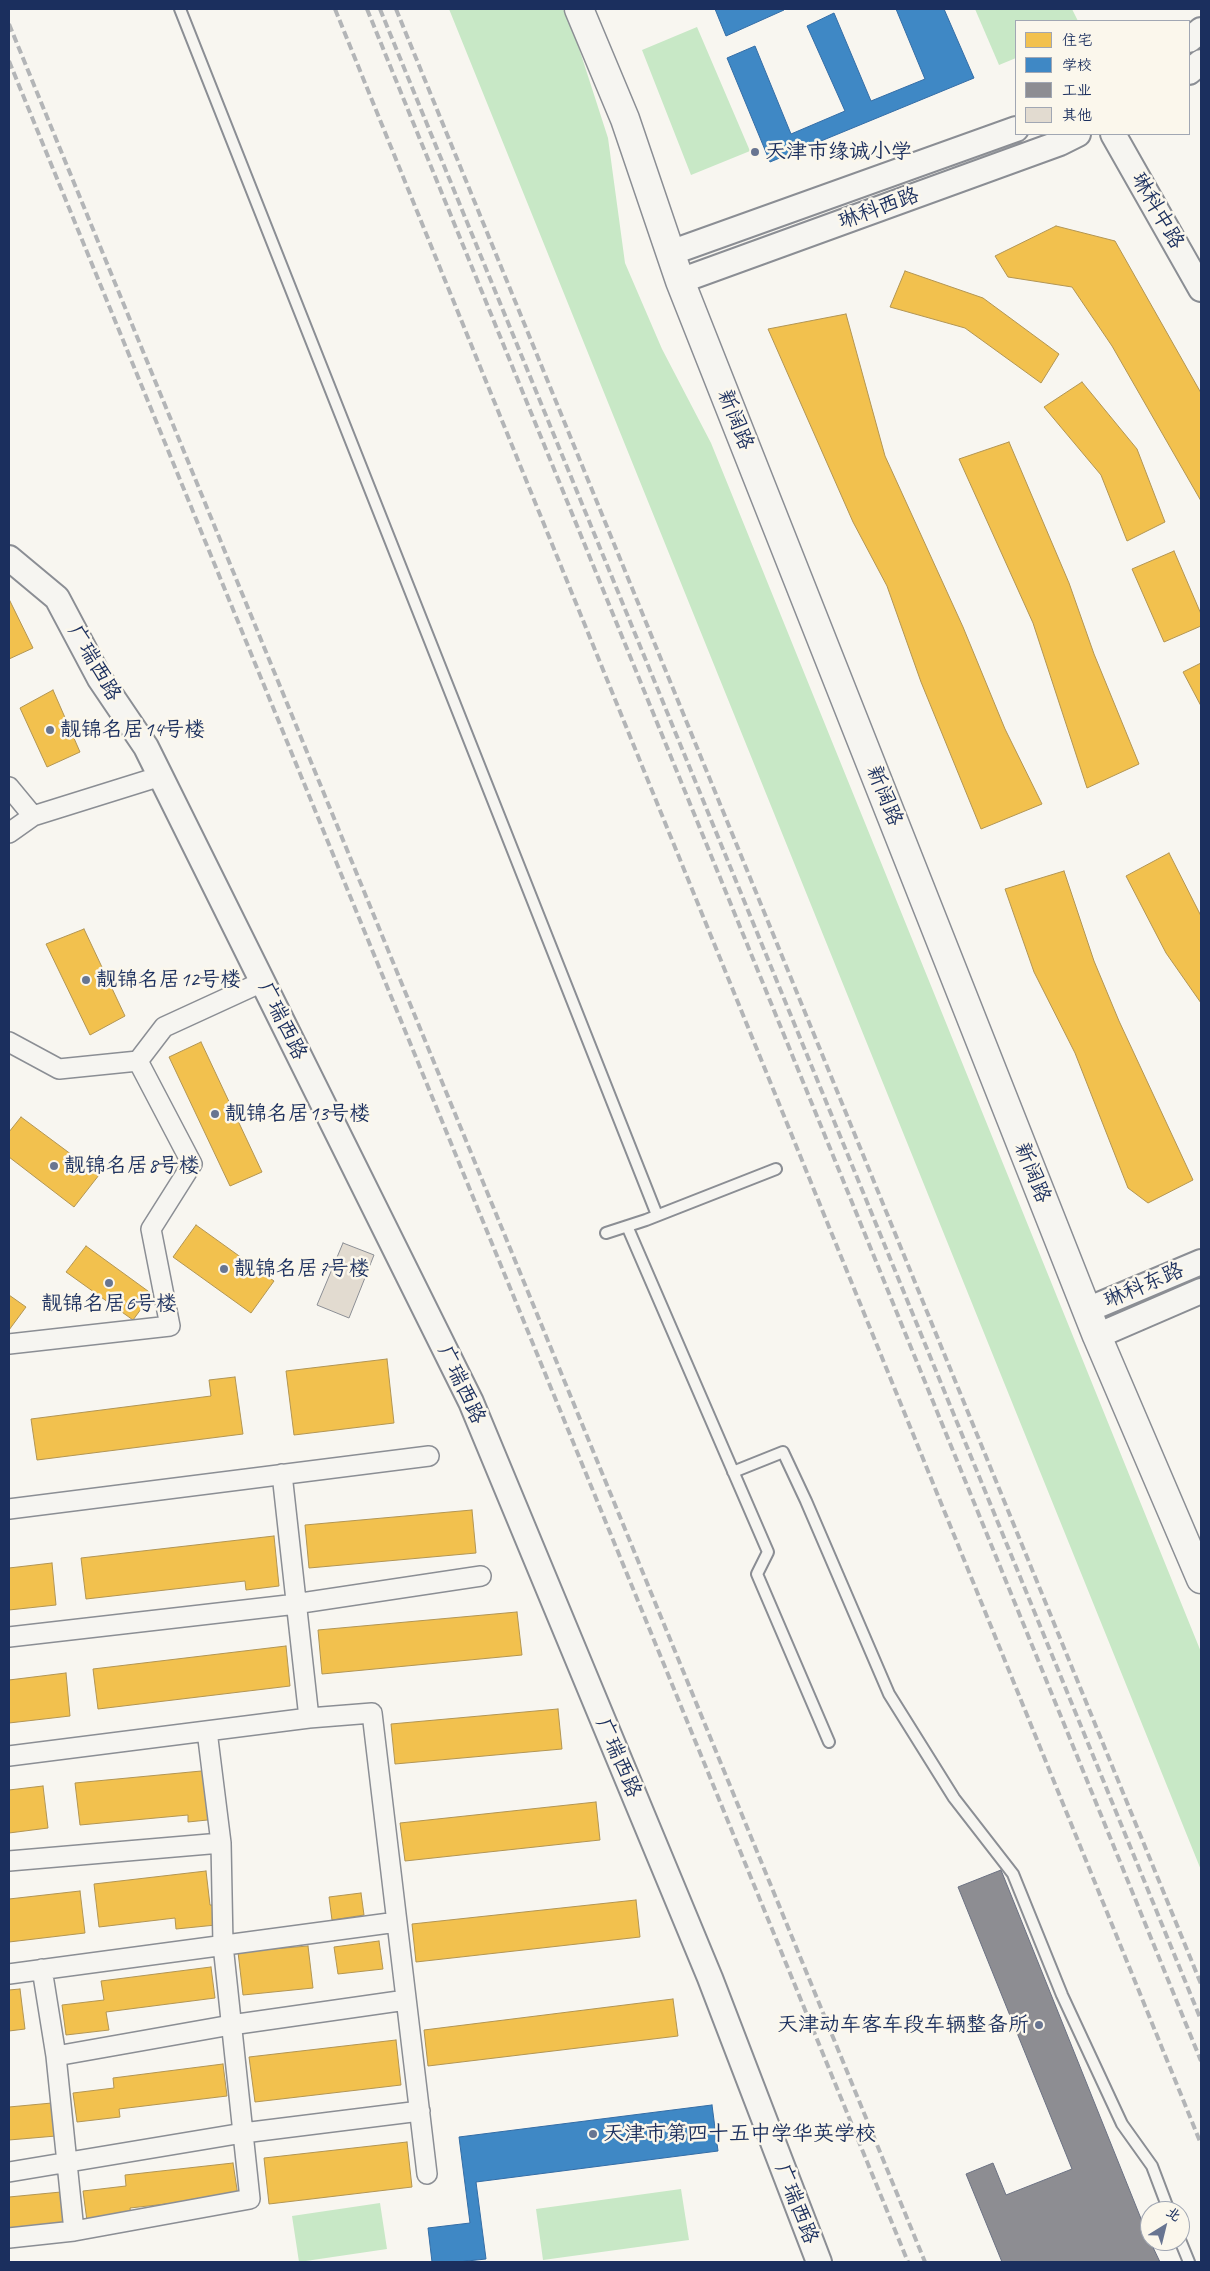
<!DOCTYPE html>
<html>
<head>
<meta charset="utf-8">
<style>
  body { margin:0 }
  #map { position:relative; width:1210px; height:2271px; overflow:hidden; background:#f8f6f0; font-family:Caveat,"LXGW WenKai TC",sans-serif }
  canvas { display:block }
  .frame { position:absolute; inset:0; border:10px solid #1b2f5e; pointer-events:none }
  .legend { position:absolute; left:1015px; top:20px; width:175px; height:115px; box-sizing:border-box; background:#fbf7ec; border:1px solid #a1a7b3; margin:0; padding:6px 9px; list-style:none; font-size:15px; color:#1b2f5e }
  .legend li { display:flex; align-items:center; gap:10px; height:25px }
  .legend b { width:25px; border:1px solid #a1a7b3 }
  .north { position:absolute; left:1140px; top:2201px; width:50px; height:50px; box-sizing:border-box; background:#fbf7ec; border:1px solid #a1a7b3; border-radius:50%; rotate:36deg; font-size:14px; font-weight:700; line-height:20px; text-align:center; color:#1b2f5e }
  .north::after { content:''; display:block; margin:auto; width:18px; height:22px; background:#687591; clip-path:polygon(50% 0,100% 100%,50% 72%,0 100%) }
</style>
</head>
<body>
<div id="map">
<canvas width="1210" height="2271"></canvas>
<div class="frame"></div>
<ul class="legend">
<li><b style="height:14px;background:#f2c14e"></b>住宅</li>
<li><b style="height:14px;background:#3f88c5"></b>学校</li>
<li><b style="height:14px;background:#8d8d92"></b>工业</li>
<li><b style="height:14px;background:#e2dbd0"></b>其他</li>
</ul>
<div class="north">北</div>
</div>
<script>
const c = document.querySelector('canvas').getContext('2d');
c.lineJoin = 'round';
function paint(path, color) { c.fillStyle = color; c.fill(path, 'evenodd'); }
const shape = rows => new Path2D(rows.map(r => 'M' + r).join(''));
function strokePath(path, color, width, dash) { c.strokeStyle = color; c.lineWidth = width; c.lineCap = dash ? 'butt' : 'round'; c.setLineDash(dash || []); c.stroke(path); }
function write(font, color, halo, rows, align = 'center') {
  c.font = font + ' Caveat,"LXGW WenKai TC",sans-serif'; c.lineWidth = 5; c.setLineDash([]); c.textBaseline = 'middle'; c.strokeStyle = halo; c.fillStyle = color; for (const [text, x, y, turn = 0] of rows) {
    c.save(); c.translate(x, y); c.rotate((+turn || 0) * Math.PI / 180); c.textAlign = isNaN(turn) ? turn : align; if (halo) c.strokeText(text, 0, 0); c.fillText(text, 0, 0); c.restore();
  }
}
paint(shape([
  [449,9,563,9,577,42,608,138,625,263,662,349,711,443,1201,1652,1201,1870],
  [975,9,1072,9,1078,21,1016,21,1016,58,999,65],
  [697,27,750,151,691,175,642,50],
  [681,2189,689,2240,543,2260,536,2209],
  [380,2203,387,2249,299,2262,292,2216]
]), '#c8e8c6');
const homes = shape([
  [1056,226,1115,241,1201,393,1201,501,1112,346,1072,287,1008,277,995,256,1056,226],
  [905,271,983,298,1059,354,1041,383,965,328,890,307,905,271],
  [846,314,885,456,963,627,1005,729,1042,804,981,829,921,682,887,586,853,522,768,329,846,314],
  [1082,382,1137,449,1165,522,1127,541,1101,475,1044,407,1082,382],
  [1009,442,1069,583,1094,654,1139,764,1087,788,1033,623,959,459,1009,442],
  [1174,551,1201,614,1201,626,1164,642,1132,569,1174,551],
  [9,599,33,648,9,659,9,599],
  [1201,663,1201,706,1183,672,1201,663],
  [53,690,80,752,47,767,20,708,53,690],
  [1169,853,1201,916,1201,1003,1166,953,1126,876,1169,853],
  [1064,871,1094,961,1119,1021,1193,1180,1148,1203,1128,1188,1075,1053,1034,972,1005,889,1064,871],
  [84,929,125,1016,90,1035,46,944,84,929],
  [201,1042,262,1172,230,1186,169,1057,201,1042],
  [21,1117,99,1175,74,1207,9,1157,9,1132,21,1117],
  [196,1225,274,1281,251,1313,173,1257,196,1225],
  [86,1246,152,1294,133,1320,66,1272,86,1246],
  [9,1295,26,1307,9,1330,9,1295],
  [387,1359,394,1423,294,1435,286,1371,387,1359],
  [235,1377,243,1434,37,1460,31,1419,211,1396,209,1380,235,1377],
  [472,1510,476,1553,309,1568,305,1525,472,1510],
  [274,1536,279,1586,246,1590,245,1581,86,1599,81,1558,274,1536],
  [52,1563,56,1605,9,1610,9,1568,52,1563],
  [517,1612,522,1655,322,1674,318,1630,517,1612],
  [286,1646,290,1686,98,1709,93,1669,286,1646],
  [66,1673,70,1716,9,1723,9,1680,66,1673],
  [558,1709,562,1749,395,1764,391,1724,558,1709],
  [212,1770,217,1819,188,1822,188,1815,80,1825,75,1783,212,1770],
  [43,1786,48,1828,9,1833,9,1790,43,1786],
  [596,1802,600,1840,405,1861,400,1823,596,1802],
  [206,1871,210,1905,214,1905,216,1925,176,1929,175,1918,99,1927,94,1884,206,1871],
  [80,1891,85,1933,9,1942,9,1899,80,1891],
  [361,1893,364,1915,332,1920,329,1897,361,1893],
  [636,1900,640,1937,416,1962,412,1924,636,1900],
  [379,1941,383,1969,338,1974,334,1947,379,1941],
  [308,1946,313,1988,243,1995,238,1952,308,1946],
  [211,1967,215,1998,106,2012,109,2030,66,2035,62,2005,104,2000,101,1981,211,1967],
  [20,1989,25,2029,9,2031,9,1990,20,1989],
  [673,1999,678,2036,428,2066,424,2030,673,1999],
  [396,2040,401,2085,255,2102,249,2057,396,2040],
  [223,2064,227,2096,119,2109,120,2117,77,2122,73,2093,114,2088,113,2078,223,2064],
  [52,2103,56,2136,9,2140,9,2107,52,2103],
  [407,2142,412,2187,269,2204,264,2158,407,2142],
  [233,2163,238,2196,130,2208,131,2215,87,2221,83,2191,126,2186,125,2175,233,2163],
  [61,2192,64,2224,9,2230,9,2197,61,2192]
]);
paint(homes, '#f2c14e');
strokePath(homes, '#b29553', 1);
const schools = shape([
  [715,9,784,9,784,10,726,36,715,9],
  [896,9,944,9,974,78,770,162,727,58,755,46,791,134,845,111,807,26,834,13,871,101,925,79,896,9],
  [712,2105,718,2151,476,2182,486,2259,458,2262,432,2262,428,2228,470,2223,459,2137,712,2105]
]);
paint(schools, '#3f88c5');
strokePath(schools, '#346da6', 1);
const industry = shape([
  [1001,1870,1150,2241,1160,2262,1002,2262,966,2174,993,2163,1006,2195,1072,2169,958,1887,1001,1870]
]);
paint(industry, '#8d8d92');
strokePath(industry, '#6b7182', 1);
const building = shape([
  [343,1243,374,1255,349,1318,317,1305,343,1243]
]);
paint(building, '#e2dbd0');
strokePath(building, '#8b8e94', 1);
const service = shape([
  [180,9,657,1215],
  [627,1226,768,1552,757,1574,829,1742],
  [606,1233,646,1220,776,1169],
  [733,1472,783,1452,806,1501,889,1694,954,1798,1013,1874,1062,1995,1122,2124,1152,2166,1169,2211],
  [1180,2240,1189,2262]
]);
const minor = shape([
  [9,787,33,816,161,776],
  [9,833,33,816],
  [9,1042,59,1069,138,1061,164,1027,262,982],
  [9,1344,170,1326,151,1229,192,1164,138,1061],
  [282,1474,309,1718,372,1713,427,2174],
  [9,1509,429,1456],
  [9,1637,288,1605,481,1576],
  [9,1756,309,1718],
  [9,1861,221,1843],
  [42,1969,56,2056,74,2231],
  [9,1974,397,1922],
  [56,2056,231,2025,406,2000],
  [9,2172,243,2133,420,2111],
  [9,2238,74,2231,250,2199,223,1945,221,1843,207,1731]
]);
const tertiary = shape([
  [1189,40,1201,30],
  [1189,72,1201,62],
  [1113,134,1201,289],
  [670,253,1016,129],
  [680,281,1060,143,1078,134],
  [9,558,57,598,100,679,146,747,471,1402,710,1978,819,2262],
  [1087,1310,1201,1262],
  [1097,1336,1201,1291]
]);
const secondary = shape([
  [579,9,625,119,680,281,1097,1336,1201,1579]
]);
strokePath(service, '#8b8e94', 14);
strokePath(minor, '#8b8e94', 22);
strokePath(tertiary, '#8b8e94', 28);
strokePath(secondary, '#8b8e94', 31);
strokePath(service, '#f6f5f1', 10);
strokePath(minor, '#f6f5f1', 19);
strokePath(tertiary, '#f6f5f1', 24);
strokePath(secondary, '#f6f5f1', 28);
strokePath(shape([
  [335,9,1201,2144],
  [367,9,1201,2061],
  [380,9,1201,2020],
  [396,9,1201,1984],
  [9,24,925,2262],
  [9,61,908,2262]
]), '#b3b5b7', 4, [8, 4]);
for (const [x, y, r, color] of [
  [755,152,5,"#687591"],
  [50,730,5,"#687591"],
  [86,980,5,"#687591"],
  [215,1114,5,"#687591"],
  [54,1166,5,"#687591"],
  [224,1269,5,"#687591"],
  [109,1283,5,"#687591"],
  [1039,2025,5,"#687591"],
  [593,2134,5,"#687591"]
]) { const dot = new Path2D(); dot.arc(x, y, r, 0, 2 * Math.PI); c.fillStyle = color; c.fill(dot); strokePath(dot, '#fbf7ec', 2); }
write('21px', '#1b2f5e', '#fbf7ec', [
  ["天津市缘诚小学",765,152],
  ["靓锦名居14号楼",60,730],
  ["靓锦名居12号楼",96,980],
  ["靓锦名居13号楼",225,1114],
  ["靓锦名居8号楼",64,1166],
  ["靓锦名居7号楼",234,1269],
  ["靓锦名居6号楼",109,1304,"center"],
  ["天津动车客车段车辆整备所",1029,2025,"right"],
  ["天津市第四十五中学华英学校",603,2134]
], 'left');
write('21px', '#1b2f5e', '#fbf7ec', [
  ["琳科西路",879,209,-20],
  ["琳科中路",1157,211,60],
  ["新阔路",735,420,68],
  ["广瑞西路",94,663,60],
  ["新阔路",884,796,68],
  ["广瑞西路",282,1021,64],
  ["新阔路",1032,1173,68],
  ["琳科东路",1144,1286,-23],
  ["广瑞西路",461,1385,65],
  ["广瑞西路",618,1758,67],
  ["广瑞西路",796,2204,69]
]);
</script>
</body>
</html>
